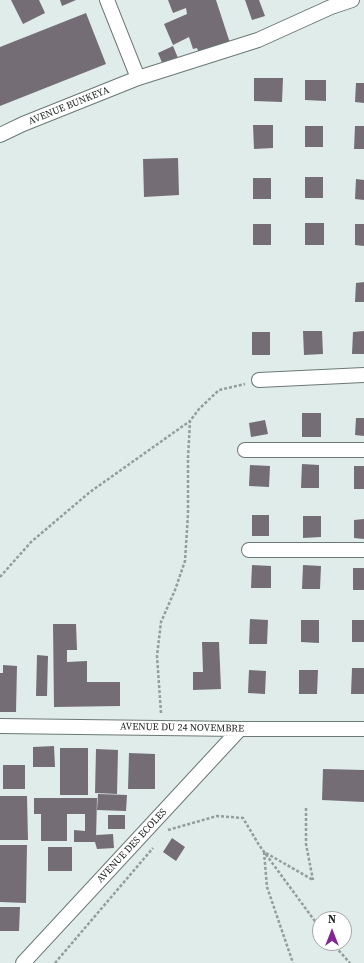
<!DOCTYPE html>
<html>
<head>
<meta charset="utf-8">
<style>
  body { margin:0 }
  #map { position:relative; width:364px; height:963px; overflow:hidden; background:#dfece9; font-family:"Source Serif 4",serif }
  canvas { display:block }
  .north { position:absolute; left:312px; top:911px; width:40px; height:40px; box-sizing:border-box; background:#fff; border:1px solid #a4a6a5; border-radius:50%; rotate:0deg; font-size:11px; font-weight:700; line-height:16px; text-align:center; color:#1b201f }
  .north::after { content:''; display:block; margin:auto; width:14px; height:18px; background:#842792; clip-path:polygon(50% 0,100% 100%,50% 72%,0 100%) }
</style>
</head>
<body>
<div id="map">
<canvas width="364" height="963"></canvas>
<div class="north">N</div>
</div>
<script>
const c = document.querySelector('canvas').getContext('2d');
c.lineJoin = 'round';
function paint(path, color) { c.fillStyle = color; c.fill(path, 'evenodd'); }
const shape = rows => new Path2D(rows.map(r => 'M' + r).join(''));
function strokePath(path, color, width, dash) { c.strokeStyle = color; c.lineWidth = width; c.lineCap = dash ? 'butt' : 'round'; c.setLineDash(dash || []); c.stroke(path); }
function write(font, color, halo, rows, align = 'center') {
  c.font = font + ' "Source Serif 4",serif'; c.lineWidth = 3.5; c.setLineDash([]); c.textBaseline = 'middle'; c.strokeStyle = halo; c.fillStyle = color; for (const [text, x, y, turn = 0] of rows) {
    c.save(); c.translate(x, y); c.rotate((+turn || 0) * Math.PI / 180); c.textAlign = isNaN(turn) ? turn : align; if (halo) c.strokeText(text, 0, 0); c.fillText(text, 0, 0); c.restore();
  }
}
paint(shape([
  [11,0,39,0,45,13,23,24],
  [60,0,76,0,62,6],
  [168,0,187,0,188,5,187,0,216,0,231,46,200,56,197,48,193,49,189,37,173,45,164,24,187,14,186,8,173,13],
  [245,0,259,0,265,16,252,20],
  [86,13,106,64,0,106,0,47],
  [173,46,178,58,163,65,158,53],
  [254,78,283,78,282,102,254,101],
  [305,80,326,80,326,101,305,100],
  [356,83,364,83,364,103,355,102],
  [253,125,273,125,273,148,254,149],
  [305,126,323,126,323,147,305,147],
  [355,126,364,126,364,149,354,149],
  [178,158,179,195,144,197,143,159],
  [305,177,323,177,323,198,305,198],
  [253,178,271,178,271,199,253,199],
  [356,179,364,180,364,200,355,199],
  [305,223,324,223,324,245,305,245],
  [253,224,271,224,271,245,253,245],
  [355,224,364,224,364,246,355,245],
  [364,282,364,302,355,302,356,283],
  [303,331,322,331,323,354,304,355],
  [364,331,364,354,352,354,353,332],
  [252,332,270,332,270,355,252,355],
  [302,413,321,413,321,437,302,437],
  [356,418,364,418,364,436,355,435],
  [265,420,268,434,251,437,249,423],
  [302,464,319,465,319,488,301,488],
  [250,465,270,466,269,487,249,486],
  [354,466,364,466,364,489,354,489],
  [252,515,269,515,269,536,252,536],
  [303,516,321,516,321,537,303,538],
  [364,519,364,539,354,538,354,520],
  [252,565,271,566,271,588,251,588],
  [303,565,321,566,320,589,302,589],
  [353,568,364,568,364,590,353,590],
  [250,619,268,620,267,644,249,644],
  [301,620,319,620,319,643,301,642],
  [352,620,364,620,364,642,352,642],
  [53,624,76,624,77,650,67,650,67,662,87,661,87,682,120,682,120,706,54,707],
  [202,642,219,642,221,689,193,690,193,672,203,672],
  [37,655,48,656,47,696,36,696],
  [3,665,17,666,16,712,0,712,0,673,3,673],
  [352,668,364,668,364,694,351,694],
  [249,670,266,671,265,694,248,693],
  [299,670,318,670,317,694,299,694],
  [54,746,55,767,33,767,33,747],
  [60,748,88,748,88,795,60,795],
  [96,749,118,750,117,794,95,793],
  [129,753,155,754,155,789,128,789],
  [3,765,25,765,25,789,3,789],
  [323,769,364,770,364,802,322,800],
  [98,794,127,795,126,811,97,810],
  [0,796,27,796,28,840,0,840],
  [34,798,97,798,96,839,96,835,113,834,114,848,97,849,95,842,74,842,74,830,85,831,85,814,67,814,67,841,41,841,41,814,34,814],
  [108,815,125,815,125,829,108,829],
  [172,838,185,847,176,861,163,852],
  [0,845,27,845,26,903,0,902],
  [48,847,72,847,72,871,48,871],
  [0,907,20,907,19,931,0,931]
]), '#756d76');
const minor = shape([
  [107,0,138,78],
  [0,135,23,124,138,78,258,40,331,7,352,0],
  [259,380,364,375],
  [245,450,364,450],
  [249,550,364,550],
  [0,726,240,729,364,729],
  [23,963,240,729]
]);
strokePath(minor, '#6c7875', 16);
strokePath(shape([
  [0,577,31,542,90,492,190,421],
  [161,713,157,656,161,622,175,590,185,561,188,514,188,458,190,421,199,409,219,390,245,384],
  [306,808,306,844,313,880],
  [168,830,217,816,243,818,259,845,320,928],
  [264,852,267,887,293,963],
  [266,853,313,880],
  [332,943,350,963],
  [55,963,153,848]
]), '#939d9b', 2.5, [3, 2]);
strokePath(minor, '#fff', 14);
write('10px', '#1b201f', '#fff', [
  ["AVENUE BUNKEYA",69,106,-22],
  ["AVENUE DU 24 NOVEMBRE",182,728,1],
  ["AVENUE DES ECOLES",132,846,-47]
]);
</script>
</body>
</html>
